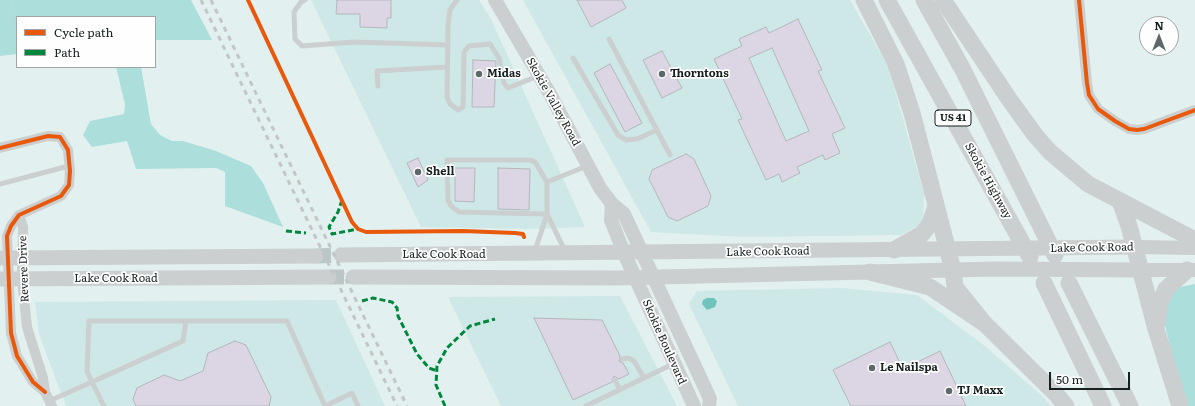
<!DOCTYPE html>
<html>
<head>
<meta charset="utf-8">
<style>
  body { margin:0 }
  #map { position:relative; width:1195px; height:406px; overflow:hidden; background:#e2f1f0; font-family:Literata,serif }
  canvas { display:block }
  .legend { position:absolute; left:16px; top:16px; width:140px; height:52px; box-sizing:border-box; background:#fefefe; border:1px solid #a1a5a5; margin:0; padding:5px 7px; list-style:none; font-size:12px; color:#16201f }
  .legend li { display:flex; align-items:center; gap:8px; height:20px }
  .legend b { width:20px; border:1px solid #a1a5a5 }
  .north { position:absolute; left:1139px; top:16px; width:40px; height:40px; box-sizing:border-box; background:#fefefe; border:1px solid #a1a5a5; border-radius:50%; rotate:0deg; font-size:11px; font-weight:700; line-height:16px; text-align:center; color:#16201f }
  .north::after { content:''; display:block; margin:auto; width:14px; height:18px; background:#5d6968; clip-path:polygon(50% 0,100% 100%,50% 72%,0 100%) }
  .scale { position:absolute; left:1049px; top:372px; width:81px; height:18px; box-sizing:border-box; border:2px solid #16201f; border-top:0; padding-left:5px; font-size:12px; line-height:14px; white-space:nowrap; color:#16201f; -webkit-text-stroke:3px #fefefe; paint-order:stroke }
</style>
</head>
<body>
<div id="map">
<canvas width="1195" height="406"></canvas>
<ul class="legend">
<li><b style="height:5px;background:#e8590c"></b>Cycle path</li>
<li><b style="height:5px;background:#00873e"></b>Path</li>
</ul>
<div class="north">N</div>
<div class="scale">50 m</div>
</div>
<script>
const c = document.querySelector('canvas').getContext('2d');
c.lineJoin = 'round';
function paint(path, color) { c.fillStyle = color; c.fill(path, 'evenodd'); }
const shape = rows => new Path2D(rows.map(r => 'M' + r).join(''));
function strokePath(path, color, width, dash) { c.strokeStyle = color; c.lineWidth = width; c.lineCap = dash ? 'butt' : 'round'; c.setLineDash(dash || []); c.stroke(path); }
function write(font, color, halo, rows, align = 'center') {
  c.font = font + ' Literata,serif'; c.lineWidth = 3.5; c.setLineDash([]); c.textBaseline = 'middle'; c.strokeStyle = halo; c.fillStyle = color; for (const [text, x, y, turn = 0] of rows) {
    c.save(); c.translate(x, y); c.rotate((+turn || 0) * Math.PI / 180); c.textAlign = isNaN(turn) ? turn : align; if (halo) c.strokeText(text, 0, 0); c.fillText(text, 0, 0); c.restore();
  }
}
paint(shape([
  [311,0,479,0,491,19,585,227,529,229,421,227],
  [523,0,850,0,888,66,924,194,923,223,901,235,745,237,651,232],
  [842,288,917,295,986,347,1041,395,1051,406,738,406,689,304,697,291],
  [620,296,677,406,501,406,448,297],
  [336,300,385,406,66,406,39,334,35,302]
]), '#cde8e6');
paint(shape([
  [0,0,191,0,212,40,155,40,155,17,17,17,17,54,0,56],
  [116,67,141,67,151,124,160,135,172,141,183,141,216,151,251,166,263,183,283,227,225,206,225,172,216,168,136,169,127,141,92,147,83,135,90,121,124,114,125,104],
  [1195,284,1195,406,1185,406,1163,318,1168,294,1175,288]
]), '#acdedb');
paint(shape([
  [707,298,714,298,717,301,715,307,707,310,702,304,703,300]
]), '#71c3be');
const building = shape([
  [337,0,391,0,391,18,387,18,387,28,360,27,360,14,336,14,337,0],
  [577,0,622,0,626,8,591,27,577,0],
  [798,19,822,70,818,71,845,128,832,134,840,153,825,160,823,155,797,167,800,173,782,182,779,174,766,180,738,120,742,119,714,59,742,46,739,39,766,27,769,33,798,19],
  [772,48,809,131,786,141,749,58,772,48],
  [662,51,682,88,662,98,643,60,662,51],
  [473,60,496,61,494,107,472,107,473,60],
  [610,64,642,123,625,132,594,73,610,64],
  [686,154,694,159,711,196,708,206,677,221,668,217,649,179,652,170,686,154],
  [418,158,428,180,418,187,407,163,418,158],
  [455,168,475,168,474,202,455,201,455,168],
  [498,168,530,169,529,210,498,209,498,168],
  [534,318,602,320,620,356,619,361,623,363,629,374,619,379,614,376,612,382,573,400,534,318],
  [235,341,246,345,271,397,269,406,136,406,133,399,137,388,164,375,180,381,203,371,208,353,235,341],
  [890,342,903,369,940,351,966,406,851,406,833,370,890,342]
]);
paint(building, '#dcd6e4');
strokePath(building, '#b4b8ba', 1);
strokePath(shape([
  [316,256,341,255],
  [329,277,353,277]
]), '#b9c7c6', 15, [15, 8]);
strokePath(shape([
  [9,27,12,0]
]), '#d4d8d8', 2, [1, 3]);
strokePath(shape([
  [305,0,301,2,294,12,295,39,302,46,354,42,448,45],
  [457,0,450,10,448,26,447,97,450,104,458,110,463,107,464,52,469,46,490,44,499,58,504,83,508,88,538,76],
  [609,39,670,155],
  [573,58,618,135,626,140,637,139,657,130],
  [378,86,377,71,447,67],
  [547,182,547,214,459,212,451,206,448,200,447,160,530,160,535,162,547,182,587,166],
  [0,184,69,166],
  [547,214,565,251],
  [535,251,547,214],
  [186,321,287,321,325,406],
  [622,359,628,358,634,361,644,378],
  [615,380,620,390],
  [49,401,92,382,183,341,186,321,89,321,87,371,92,382,104,406],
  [325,406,352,393,358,406],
  [586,406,673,364]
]), '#cbcfcf', 5);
strokePath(shape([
  [1079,0,1087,83,1089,95,1098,109,1115,121,1129,129,1137,130,1144,129,1195,110],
  [0,148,48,136,60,137,68,150,70,171,69,185,61,196,19,215,11,226,7,236,11,333,17,356,33,382,45,392],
  [19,215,23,227,22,279,27,327,43,378,45,392,52,406]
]), '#cbcfcf', 10);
strokePath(shape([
  [495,0,550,94,600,188,612,204,624,214,706,390,710,399,709,406],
  [612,204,611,220,624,253,694,406],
  [1135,247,1195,248],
  [1140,270,1194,270]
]), '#cbcfcf', 14);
strokePath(shape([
  [341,255,1135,247],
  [0,258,316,256],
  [353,277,617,278,995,269,1140,270],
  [0,279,329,277]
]), '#cbcfcf', 15);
strokePath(shape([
  [864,0,896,64,912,113,953,270,955,287,985,324],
  [887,0,1030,257],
  [924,0,962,68,1055,255],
  [943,0,1009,99,1035,135,1050,152,1088,184,1195,240],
  [1120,201,1129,226,1156,329,1180,406],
  [894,250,922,234,930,224,936,206],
  [870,272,930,287,985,324,1056,394,1066,406],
  [1044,283,1103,406],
  [1069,283,1130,406],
  [1157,323,1160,302,1166,289,1187,270]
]), '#cbcfcf', 17);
strokePath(shape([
  [201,0,397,406],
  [211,0,407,406]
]), '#c3c6c6', 3, [5, 5]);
strokePath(shape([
  [342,200,338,212,329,227,332,234,358,229],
  [286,231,306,233],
  [362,301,373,298,392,302,397,308,398,316,417,354,429,368,437,371],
  [445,406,436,385,437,366,447,348,470,326,495,319]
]), '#00873e', 3, [6, 3]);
strokePath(shape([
  [248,0,352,222,358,229,366,232,463,231,515,233,523,234,524,237],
  [1079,0,1087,83,1089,95,1098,109,1115,121,1129,129,1137,130,1144,129,1195,110],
  [0,148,48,136,60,137,68,150,70,171,69,185,61,196,19,215,11,226,7,236,11,333,17,356,33,382,45,392]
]), '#e8590c', 4);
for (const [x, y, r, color] of [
  [479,74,4,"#5d6968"],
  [662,74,4,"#5d6968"],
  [418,172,4,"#5d6968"],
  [872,368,4,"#5d6968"],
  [949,391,4,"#5d6968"]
]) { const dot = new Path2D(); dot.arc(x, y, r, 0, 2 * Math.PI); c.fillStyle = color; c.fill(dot); strokePath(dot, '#fefefe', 1.5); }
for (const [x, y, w] of [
  [953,118,36]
]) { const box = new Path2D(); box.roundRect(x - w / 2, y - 8, w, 16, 3); c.fillStyle = '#fefefe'; c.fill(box); strokePath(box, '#16201f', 1); }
write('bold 10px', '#16201f', null, [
  ["US 41",953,118]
]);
write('bold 11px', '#16201f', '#fefefe', [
  ["Midas",487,74],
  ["Thorntons",670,74],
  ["Shell",426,172],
  ["Le Nailspa",880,368],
  ["TJ Maxx",957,391]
], 'left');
write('11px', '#16201f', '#fefefe', [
  ["Skokie Valley Road",553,102,61],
  ["Skokie Highway",988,181,61],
  ["Lake Cook Road",1092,248,-1],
  ["Lake Cook Road",768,252,-1],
  ["Lake Cook Road",444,255],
  ["Revere Drive",24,269,-92],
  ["Lake Cook Road",116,279],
  ["Skokie Boulevard",664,342,66]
]);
</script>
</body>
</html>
